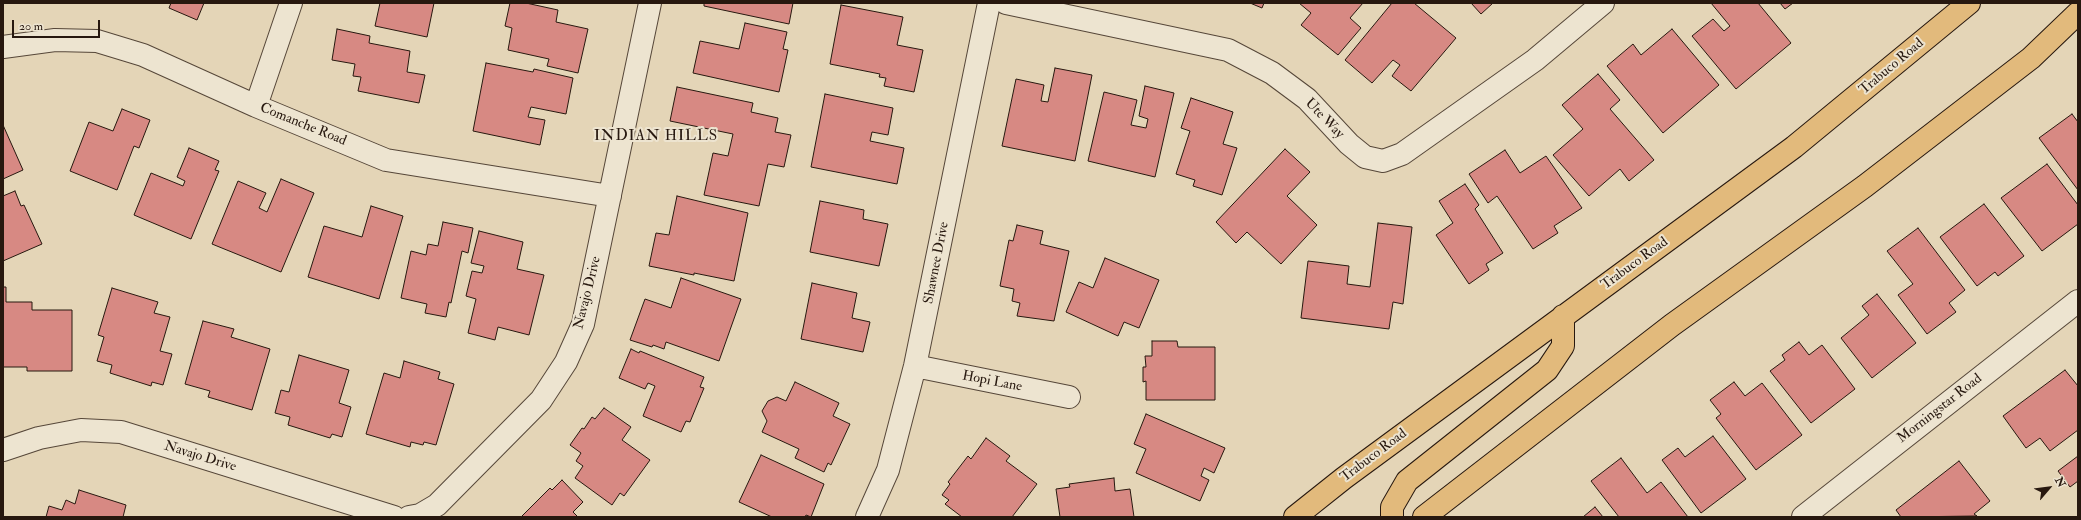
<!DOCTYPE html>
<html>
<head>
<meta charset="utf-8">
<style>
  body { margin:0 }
  #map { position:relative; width:2081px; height:520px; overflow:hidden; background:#e4d5b7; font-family:"IM FELL Double Pica",serif }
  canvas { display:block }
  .frame { position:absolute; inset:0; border:4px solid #27180f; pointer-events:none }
  .north { position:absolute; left:2029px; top:468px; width:40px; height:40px; -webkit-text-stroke:3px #ede4d0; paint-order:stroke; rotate:62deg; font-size:11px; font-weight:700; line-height:16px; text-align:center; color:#27180f }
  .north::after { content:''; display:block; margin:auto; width:14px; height:18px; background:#27180f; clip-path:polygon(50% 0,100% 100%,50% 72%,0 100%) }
  .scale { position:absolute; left:12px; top:20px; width:88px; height:18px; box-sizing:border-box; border:2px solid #27180f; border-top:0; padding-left:5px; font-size:12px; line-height:14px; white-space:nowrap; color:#27180f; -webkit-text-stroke:3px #ede4d0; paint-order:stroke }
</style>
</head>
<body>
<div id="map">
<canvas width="2081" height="520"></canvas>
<div class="frame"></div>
<div class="north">N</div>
<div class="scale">20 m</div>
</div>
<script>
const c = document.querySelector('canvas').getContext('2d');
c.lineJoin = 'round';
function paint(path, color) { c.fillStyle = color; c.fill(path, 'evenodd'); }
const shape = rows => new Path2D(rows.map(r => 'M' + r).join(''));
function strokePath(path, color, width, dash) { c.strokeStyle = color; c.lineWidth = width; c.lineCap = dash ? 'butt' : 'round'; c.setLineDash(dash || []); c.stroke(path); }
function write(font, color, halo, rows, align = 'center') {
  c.font = font + ' "IM FELL Double Pica",serif'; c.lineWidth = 4; c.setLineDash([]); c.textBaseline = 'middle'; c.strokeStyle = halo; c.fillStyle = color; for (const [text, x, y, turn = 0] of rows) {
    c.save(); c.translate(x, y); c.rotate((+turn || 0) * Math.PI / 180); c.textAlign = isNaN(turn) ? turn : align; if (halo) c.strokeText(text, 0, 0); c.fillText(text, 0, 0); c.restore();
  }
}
const building = shape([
  [171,3,204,3,197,20,169,8,171,3],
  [380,3,434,3,427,37,375,26,380,3],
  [510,3,526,3,558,10,556,22,588,29,578,73,547,66,549,59,508,50,512,28,505,26,510,3],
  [704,3,793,3,789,24,704,6,704,3],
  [1250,3,1264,3,1262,8,1250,3],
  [1299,3,1363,3,1350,18,1361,28,1338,55,1301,25,1311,13,1299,3],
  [1392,3,1414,3,1456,38,1411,91,1392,76,1400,65,1393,60,1372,83,1345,60,1392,3],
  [1471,3,1493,3,1481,14,1471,3],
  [1711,3,1758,3,1791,43,1736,89,1692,36,1713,19,1724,31,1730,26,1711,3],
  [1780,3,1793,3,1785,9,1780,3],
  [841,5,903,17,897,45,923,50,914,92,884,86,886,78,879,77,880,74,830,64,841,5],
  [745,23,787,32,783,49,788,50,779,92,693,73,700,41,739,49,745,23],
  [337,29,370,36,369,43,410,51,407,72,425,75,419,103,358,91,361,77,353,76,355,64,332,60,337,29],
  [1672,29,1719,85,1663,133,1607,66,1633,44,1641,55,1672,29],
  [486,63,533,72,534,69,573,78,566,114,531,107,528,117,545,120,540,145,473,131,486,63],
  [1055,68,1092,75,1075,161,1002,146,1016,79,1044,85,1041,101,1048,102,1055,68],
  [1598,74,1620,100,1610,109,1654,160,1629,181,1620,169,1589,196,1553,155,1583,129,1562,105,1598,74],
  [1145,86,1174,93,1155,177,1088,161,1104,92,1137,100,1131,125,1146,128,1148,119,1139,116,1145,86],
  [677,87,753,103,751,112,778,118,775,132,791,135,784,167,768,164,759,206,704,195,713,153,728,156,733,134,670,121,677,87],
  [825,94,893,108,888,135,872,132,870,141,904,148,897,184,811,167,825,94],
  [1191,98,1233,112,1223,144,1237,148,1222,195,1193,186,1195,180,1176,174,1190,131,1181,128,1191,98],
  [122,109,150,120,139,148,134,146,117,190,70,171,89,122,113,131,122,109],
  [2072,114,2078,122,2078,190,2039,138,2072,114],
  [3,125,23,170,3,179,3,125],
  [189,148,219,161,215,170,219,171,191,239,134,215,151,173,183,186,185,181,177,177,189,148],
  [1285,149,1310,172,1287,196,1317,225,1281,264,1247,232,1236,243,1216,222,1285,149],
  [1505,150,1520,173,1546,156,1582,208,1554,226,1558,233,1533,249,1497,196,1488,203,1469,174,1505,150],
  [2047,164,2078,205,2078,224,2042,251,2001,198,2047,164],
  [281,179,314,193,281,272,212,244,238,181,266,193,259,208,267,212,281,179],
  [1465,184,1479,205,1475,209,1503,253,1486,264,1489,270,1469,284,1436,235,1453,223,1439,201,1465,184],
  [15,191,21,206,24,205,42,244,3,261,3,196,15,191],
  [677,196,748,213,734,281,694,273,694,275,649,266,656,233,669,235,677,196],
  [820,201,864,210,863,219,888,224,879,266,810,252,820,201],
  [1984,204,2024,256,1998,276,1995,272,1977,286,1940,237,1984,204],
  [371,206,403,216,379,299,308,277,324,226,362,237,371,206],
  [443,222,473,228,468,253,462,251,451,303,449,302,446,317,425,313,427,304,401,298,411,251,426,255,428,244,438,246,443,222],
  [1378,223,1412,227,1403,304,1393,302,1389,329,1301,318,1308,261,1349,266,1347,284,1370,287,1378,223],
  [1017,225,1043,231,1040,244,1069,251,1054,321,1017,316,1020,303,1012,301,1014,289,1000,286,1009,240,1013,241,1017,225],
  [1918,228,1965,290,1949,303,1956,312,1927,334,1898,295,1913,284,1887,251,1918,228],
  [479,231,523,242,517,269,544,275,529,335,498,327,495,340,468,333,476,299,466,296,472,271,482,273,484,266,471,263,479,231],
  [1105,258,1159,280,1139,328,1124,322,1118,336,1066,312,1079,282,1093,288,1105,258],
  [681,278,741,299,719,361,666,342,664,349,653,345,652,347,630,340,645,299,671,308,681,278],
  [812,283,857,293,852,318,870,322,863,352,801,339,812,283],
  [3,287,6,287,6,302,32,302,32,310,72,310,72,371,27,371,27,367,3,367,3,287],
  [112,288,158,302,154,313,170,317,160,351,172,354,163,385,152,382,151,386,110,373,112,365,97,361,104,337,98,335,112,288],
  [1877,294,1916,343,1872,378,1841,338,1869,315,1862,306,1877,294],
  [203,321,234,329,231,337,270,349,252,410,208,397,210,391,185,384,203,321],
  [1152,341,1177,341,1178,347,1215,347,1215,400,1146,400,1146,381,1143,382,1143,367,1146,367,1145,356,1152,356,1152,341],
  [1799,342,1809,355,1822,345,1855,389,1811,423,1770,371,1785,360,1782,355,1799,342],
  [631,349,639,353,640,351,704,377,700,387,704,388,690,422,686,421,681,432,643,416,655,386,648,383,645,389,619,378,631,349],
  [299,355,349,370,339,403,351,407,342,437,332,434,330,438,288,425,290,417,275,413,281,390,289,392,299,355],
  [404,361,440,372,438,379,454,384,436,445,424,442,423,445,411,442,410,447,366,434,384,373,400,378,404,361],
  [2065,370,2078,386,2078,430,2050,451,2040,438,2026,448,2003,416,2065,370],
  [795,382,839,403,833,416,850,424,831,465,828,463,824,472,795,458,799,449,762,432,767,421,762,411,768,401,777,397,786,401,795,382],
  [1734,382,1745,396,1762,383,1802,435,1756,470,1716,418,1721,414,1710,400,1734,382],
  [604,408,631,427,622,440,650,460,624,496,620,493,612,505,575,478,583,466,576,461,581,453,570,445,582,428,584,429,592,417,595,419,604,408],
  [1146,414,1225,448,1214,473,1204,468,1201,476,1209,480,1200,501,1136,473,1146,449,1134,444,1146,414],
  [1713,436,1746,479,1701,513,1662,460,1678,448,1685,457,1713,436],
  [986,438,1010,456,1006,461,1037,484,1012,517,962,517,945,504,949,500,942,495,950,484,948,482,968,456,971,459,986,438],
  [761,455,824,484,811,517,806,515,805,517,772,517,739,502,761,455],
  [2078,456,2078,481,2070,487,2058,471,2078,456],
  [1621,458,1647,493,1661,482,1688,517,1619,517,1591,481,1621,458],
  [1959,461,1990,501,1974,514,1977,516,1901,517,1896,510,1959,461],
  [1114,478,1115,491,1130,489,1134,517,1060,517,1056,489,1070,487,1069,484,1114,478],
  [562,480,583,502,573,512,578,517,521,517,550,488,552,490,562,480],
  [79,490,126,505,123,517,46,517,49,506,62,510,66,500,75,504,79,490],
  [1595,507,1603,517,1583,517,1595,507]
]);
paint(building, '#d78983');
strokePath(building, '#27180f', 1);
const minor = shape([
  [1006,3,1228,50,1272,73,1307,99,1349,144,1365,157,1383,161,1402,154,1535,60,1603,3],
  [3,47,55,40,97,41,143,55,256,106,386,160,610,196],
  [256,106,291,3],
  [915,366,1069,397],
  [3,450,39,438,81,430,121,432,394,517],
  [409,517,420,515,437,505,541,400,566,362,583,324,650,3],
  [867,517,888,470,915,366,989,3],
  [1803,517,2078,301]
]);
const major = shape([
  [1295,517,1344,478,1794,147,1969,3],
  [1392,517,1392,507,1407,481,1547,370,1563,346,1563,316],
  [1424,517,1672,325,1865,186,2031,58,2078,13]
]);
strokePath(minor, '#564739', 24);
strokePath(major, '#27180f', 24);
strokePath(minor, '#ede4d0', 22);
strokePath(major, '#e2ba7c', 22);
write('14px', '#27180f', '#ede4d0', [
  ["Trabuco Road",1892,67,-40],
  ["Ute Way",1324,119,46],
  ["Comanche Road",303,125,22],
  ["Shawnee Drive",937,263,-79],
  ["Trabuco Road",1635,264,-36],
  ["Navajo Drive",588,293,-76],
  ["Hopi Lane",992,382,11],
  ["Morningstar Road",1940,409,-38],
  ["Trabuco Road",1374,456,-37],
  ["Navajo Drive",200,457,17]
]);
c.letterSpacing = '1px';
write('15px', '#27180f', '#ede4d0', [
  ["INDIAN HILLS",656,137]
]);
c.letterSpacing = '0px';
</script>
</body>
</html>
